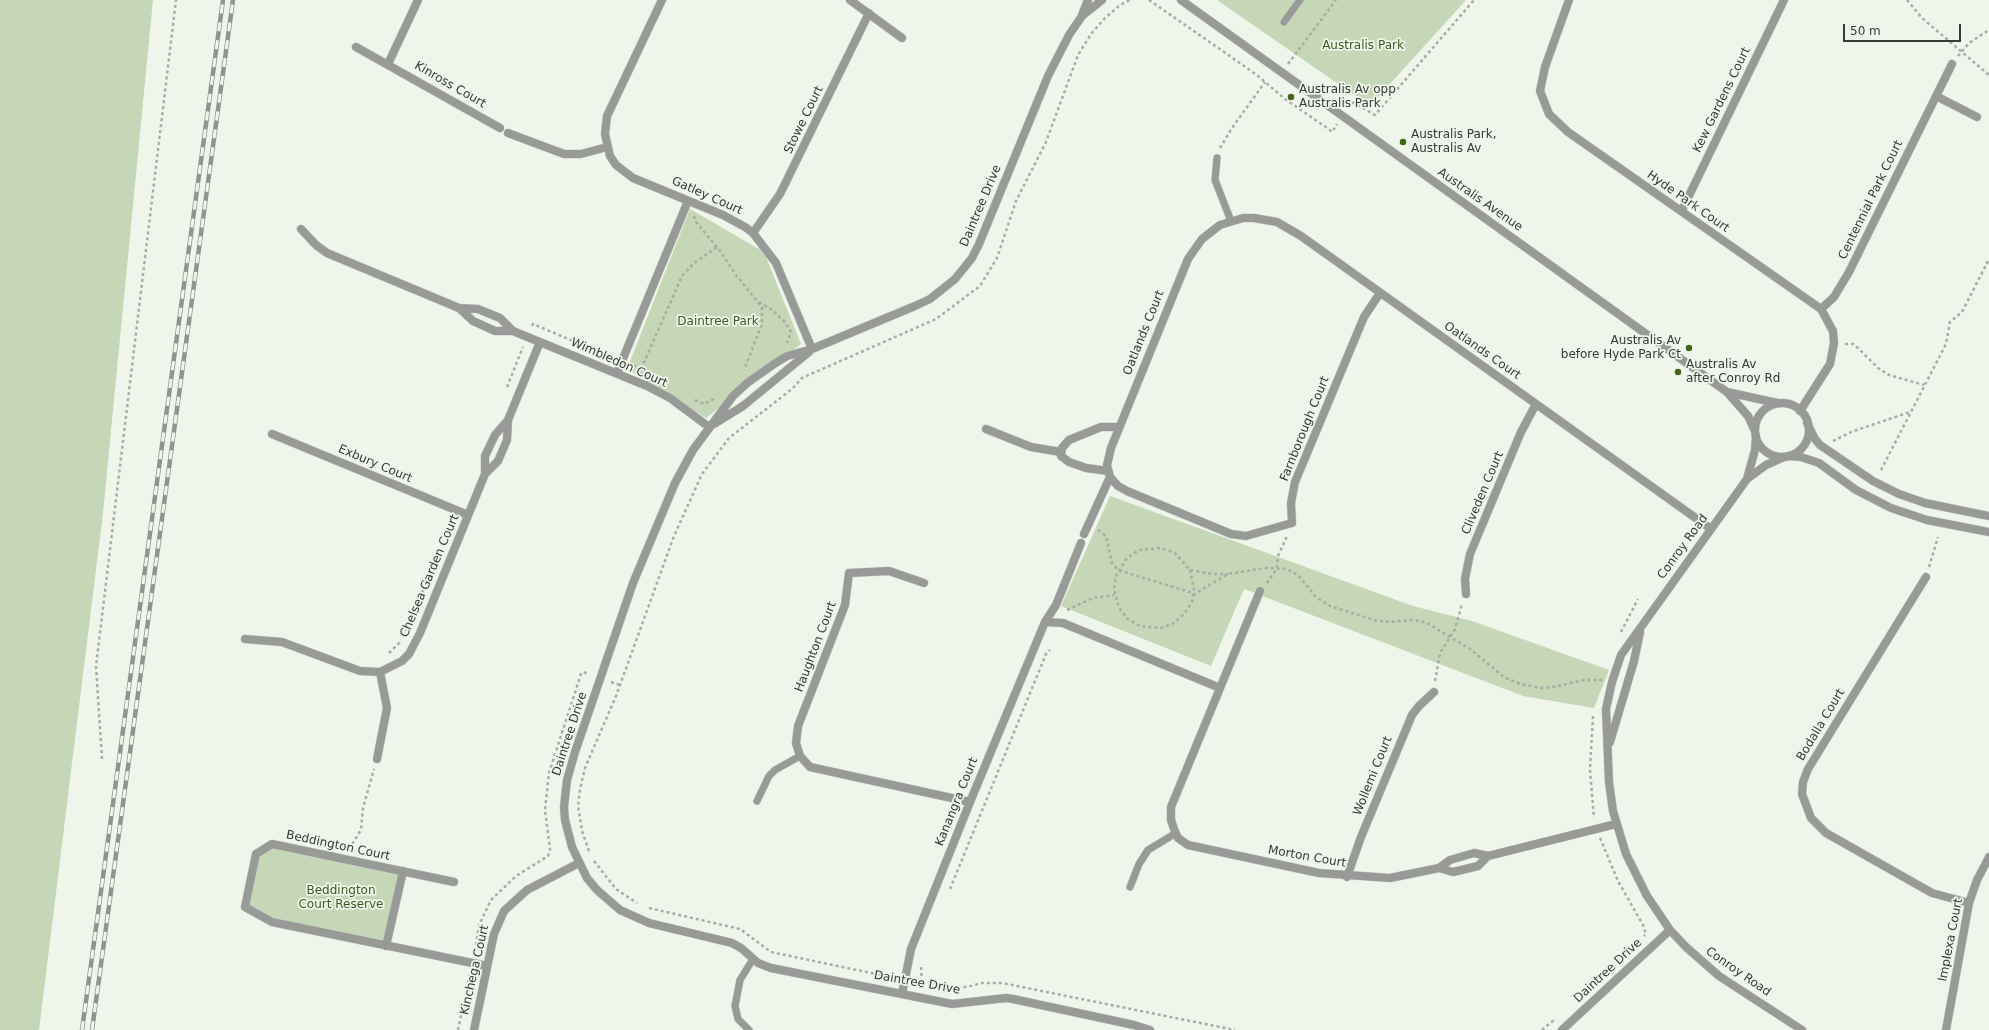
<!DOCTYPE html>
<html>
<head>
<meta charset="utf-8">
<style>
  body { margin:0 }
  #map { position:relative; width:1989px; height:1030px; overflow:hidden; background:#eff5eb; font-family:"DejaVu Sans",sans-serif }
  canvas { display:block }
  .scale { position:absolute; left:1843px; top:24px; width:118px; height:18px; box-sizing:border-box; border:2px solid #383a36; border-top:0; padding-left:5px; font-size:12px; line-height:14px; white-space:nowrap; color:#383a36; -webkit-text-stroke:3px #eff5eb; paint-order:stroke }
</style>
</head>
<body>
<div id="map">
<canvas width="1989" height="1030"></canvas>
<div class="scale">50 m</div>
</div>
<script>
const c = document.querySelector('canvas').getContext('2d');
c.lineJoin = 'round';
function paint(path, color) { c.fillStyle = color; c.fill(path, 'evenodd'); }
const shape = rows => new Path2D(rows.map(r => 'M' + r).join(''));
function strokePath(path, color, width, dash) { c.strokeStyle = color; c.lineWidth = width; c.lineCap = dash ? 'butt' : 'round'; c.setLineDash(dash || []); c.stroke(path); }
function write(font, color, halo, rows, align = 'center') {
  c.font = font + ' "DejaVu Sans",sans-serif'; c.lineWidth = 3.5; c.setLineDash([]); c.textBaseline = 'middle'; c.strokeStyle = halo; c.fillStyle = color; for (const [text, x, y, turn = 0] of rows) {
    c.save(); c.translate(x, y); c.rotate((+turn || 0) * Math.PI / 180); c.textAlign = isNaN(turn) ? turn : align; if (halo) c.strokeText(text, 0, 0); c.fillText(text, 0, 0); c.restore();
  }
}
paint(shape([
  [0,0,153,0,103,513,39,1030,0,1030],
  [1217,0,1466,0,1370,106],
  [690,209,764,252,801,344,706,418,627,369],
  [1110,496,1413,606,1472,621,1609,670,1594,708,1523,696,1244,589,1211,666,1061,606],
  [272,844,403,871,386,946,272,922,245,907,256,854]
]), '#c5d7b6');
const service = shape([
  [1284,22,1300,0],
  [1217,158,1215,180,1231,221],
  [757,801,769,776,775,770,800,756],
  [1130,887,1139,864,1148,850,1176,833],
  [749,1030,738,1019,735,1006,740,980,753,959]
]);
const minor = shape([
  [662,0,607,116,605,134,610,156,616,165,633,178,723,215,745,227,753,233,776,263,812,349],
  [850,0,902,38],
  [1102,0,1082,16,1069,35,1048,76,979,244,972,258,955,279,930,299,915,306,812,349,787,356,774,364,747,383,733,396,693,450,675,483,633,583,575,752,567,780,564,807,565,820,572,847,587,878,597,890,620,910,649,923,732,943,741,948,758,963,771,968,952,1004,1006,998,1013,999,1134,1025,1150,1030],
  [1569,0,1545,67,1540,91,1549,114,1568,132,1821,309,1833,331,1834,343,1830,364,1800,411],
  [1082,15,1088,0],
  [356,47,500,128],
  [388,64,418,0],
  [1936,96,1977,117],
  [508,133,564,154,581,154,607,147],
  [1682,210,1784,0],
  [301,229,316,245,327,253,459,308,473,321,495,331,513,331],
  [753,233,780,194,869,13],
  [1380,293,1364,317,1295,482,1291,503,1292,523,1246,536,1231,534,1127,491,1118,486,1110,477,1107,465,1111,448,1188,259,1202,239,1220,225,1243,218,1254,218,1277,222,1301,236,1711,529],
  [459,308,478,309,500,318,513,331,647,386,670,398,709,427],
  [1821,309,1834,297,1849,272,1952,64],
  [617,373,688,201],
  [714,424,743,406,809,352],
  [986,429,1031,447,1061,452],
  [272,434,468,515],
  [1756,436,1755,450,1747,479,1621,655,1612,682,1606,709,1609,782,1613,811,1626,854,1647,896,1670,930,1686,947,1719,976,1802,1030],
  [1108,471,1086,468,1069,462,1061,456,1062,448,1069,440,1101,427,1119,427],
  [485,474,498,461,507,440,508,420],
  [1747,479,1766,465,1784,457],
  [1084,534,1110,477],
  [1926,577,1808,769,1803,782,1802,794,1811,818,1826,833,1932,893,1969,903],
  [924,583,889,571,849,573,845,605,798,726,796,743,800,756,810,767,970,802],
  [1260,591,1171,807,1171,820,1174,829,1178,838,1188,845,1319,873,1390,878,1439,868,1450,860,1474,853,1488,856,1616,824],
  [1466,594,1465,579,1470,554,1521,432,1536,404],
  [1045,622,1063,623,1220,688],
  [245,639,282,642,360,671,380,672,402,661,409,654,420,633,485,474,485,456,495,435,508,420,540,342],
  [1610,742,1634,661,1640,632],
  [377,759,387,708,380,672],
  [1439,868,1453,872,1478,866,1488,856],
  [1347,877,1361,837,1412,715,1419,706,1434,692],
  [454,882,272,844,256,854,245,907,272,922,487,966],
  [386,946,403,871],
  [902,994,911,949,970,802,1045,622,1056,605,1081,543],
  [474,1030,494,934,504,911,527,890,579,863],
  [1562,1030,1670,930],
  [1946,1030,1969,903,1977,880,1989,857]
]);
const tertiary = shape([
  [1181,0,1727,392,1748,416,1755,431],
  [1727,392,1777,403],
  '1755 430a27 27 0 1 1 54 0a27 27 0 1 1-54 0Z',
  [1807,423,1815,439,1820,445,1873,481,1899,494,1925,503,1989,516],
  [1788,456,1801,457,1819,463,1856,490,1891,508,1927,520,1989,532]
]);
strokePath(service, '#cad0c7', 8);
strokePath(minor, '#cad0c7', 9);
strokePath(tertiary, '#cad0c7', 9);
strokePath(shape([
  [1149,0,1227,54,1258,76,1285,99,1327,128,1332,132,1337,124],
  [1907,0,1922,18,1989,75],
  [1958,56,1969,43,1989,30],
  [1288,64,1336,0],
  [1349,107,1352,102,1375,115,1474,0],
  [1220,148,1232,128,1265,82],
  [694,216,696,222,721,252,735,274,762,307,762,324,744,370],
  [759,302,772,310,785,322,791,332,787,343],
  [532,326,533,324,611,357],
  [1845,344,1853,344,1858,348,1878,368,1889,375,1924,385],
  [633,365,669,383],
  [641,369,682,276,693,264,717,247],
  [507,387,523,347],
  [695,400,704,404,716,398],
  [1833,441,1851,432,1910,412],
  [1881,470,1946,344,1950,322,1962,312,1989,259],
  [1098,530,1106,536,1112,563,1118,570,1193,593],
  [1929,567,1938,537],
  [1190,570,1194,589,1192,602,1184,614,1174,623,1161,628,1140,626,1128,619,1119,608,1114,589,1116,576,1127,558,1139,550,1161,548,1175,553,1190,570,1212,574,1228,574],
  [1267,583,1277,568,1278,556,1287,536],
  [1193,595,1228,574,1266,568,1287,569,1298,575,1316,597,1330,606,1374,620,1389,622,1414,620,1427,623,1470,649,1504,677,1520,684,1542,688,1553,687,1584,680,1602,680],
  [1067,610,1093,598,1114,595],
  [406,631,425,586],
  [1621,632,1638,599],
  [389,653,400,642],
  [1435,681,1440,653,1455,629,1462,604],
  [611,682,620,685],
  [1593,716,1590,770,1594,818],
  [102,759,96,666,176,0],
  [1600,838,1618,881,1643,925,1646,934,1644,936],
  [349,849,361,830,363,808,374,769],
  [589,851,582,831,578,806,580,789,585,768,616,696,674,536,702,474,729,438,792,389,802,378,936,319,980,286,997,258,1016,201,1046,142,1078,55,1091,34,1105,18,1120,5,1130,0],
  [594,861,616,889,637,903],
  [950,889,1046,654,1050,650],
  [649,908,740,929,771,952,895,978],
  [475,951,479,925,491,900,516,876,548,856,550,849,545,810,549,773,581,674,583,672,589,674],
  [1622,956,1633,946],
  [921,967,922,982],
  [916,980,955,987,967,987,982,983,1002,983,1235,1030],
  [458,1030,470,974],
  [1542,1030,1554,1020]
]), '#a8aca4', 2.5, [3, 3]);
strokePath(service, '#989a97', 7);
strokePath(minor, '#989a97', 8);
strokePath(tertiary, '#989a97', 8);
const rail = shape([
  [82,1030,223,0],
  [92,1030,233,0]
]);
strokePath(rail, '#90948d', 4.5);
strokePath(rail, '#eff5eb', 3, [9]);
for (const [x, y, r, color] of [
  [1291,97,4,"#42641b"],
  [1403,142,4,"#42641b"],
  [1689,348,4,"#42641b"],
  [1678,372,4,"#42641b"]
]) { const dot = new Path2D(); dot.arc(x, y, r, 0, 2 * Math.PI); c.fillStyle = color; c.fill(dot); strokePath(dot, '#eff5eb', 1.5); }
write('12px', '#3e5921', '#eff5eb', [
  ["Australis Park",1363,46],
  ["Daintree Park",718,322],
  ["Beddington",341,891],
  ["Court Reserve",341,905]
]);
write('12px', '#383a36', '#eff5eb', [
  ["Kinross Court",450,85,30],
  ["Kew Gardens Court",1722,100,-64],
  ["Stowe Court",804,120,-64],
  ["Gatley Court",707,196,24],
  ["Australis Avenue",1480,200,35],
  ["Centennial Park Court",1871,200,-64],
  ["Hyde Park Court",1688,202,35],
  ["Daintree Drive",981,206,-67],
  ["Oatlands Court",1144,333,-68],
  ["Oatlands Court",1482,351,35],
  ["Wimbledon Court",619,363,24],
  ["Farnborough Court",1305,429,-68],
  ["Exbury Court",375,464,23],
  ["Cliveden Court",1483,493,-67],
  ["Conroy Road",1683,547,-54],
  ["Chelsea Garden Court",430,576,-67],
  ["Haughton Court",816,647,-69],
  ["Bodalla Court",1821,725,-59],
  ["Daintree Drive",570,734,-72],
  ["Wollemi Court",1373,776,-68],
  ["Kanangra Court",957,802,-68],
  ["Beddington Court",338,846,12],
  ["Morton Court",1307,857,10],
  ["Implexa Court",1951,940,-79],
  ["Kinchega Court",475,970,-77],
  ["Daintree Drive",1608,971,-43],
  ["Conroy Road",1738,972,35],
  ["Daintree Drive",917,983,10]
]);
write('12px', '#383a36', '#eff5eb', [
  ["Australis Av opp",1299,90],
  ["Australis Park",1299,104],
  ["Australis Park,",1411,135],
  ["Australis Av",1411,149],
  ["Australis Av",1681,341,"right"],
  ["before Hyde Park Ct",1681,355,"right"],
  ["Australis Av",1686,365],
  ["after Conroy Rd",1686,379]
], 'left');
</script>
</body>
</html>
